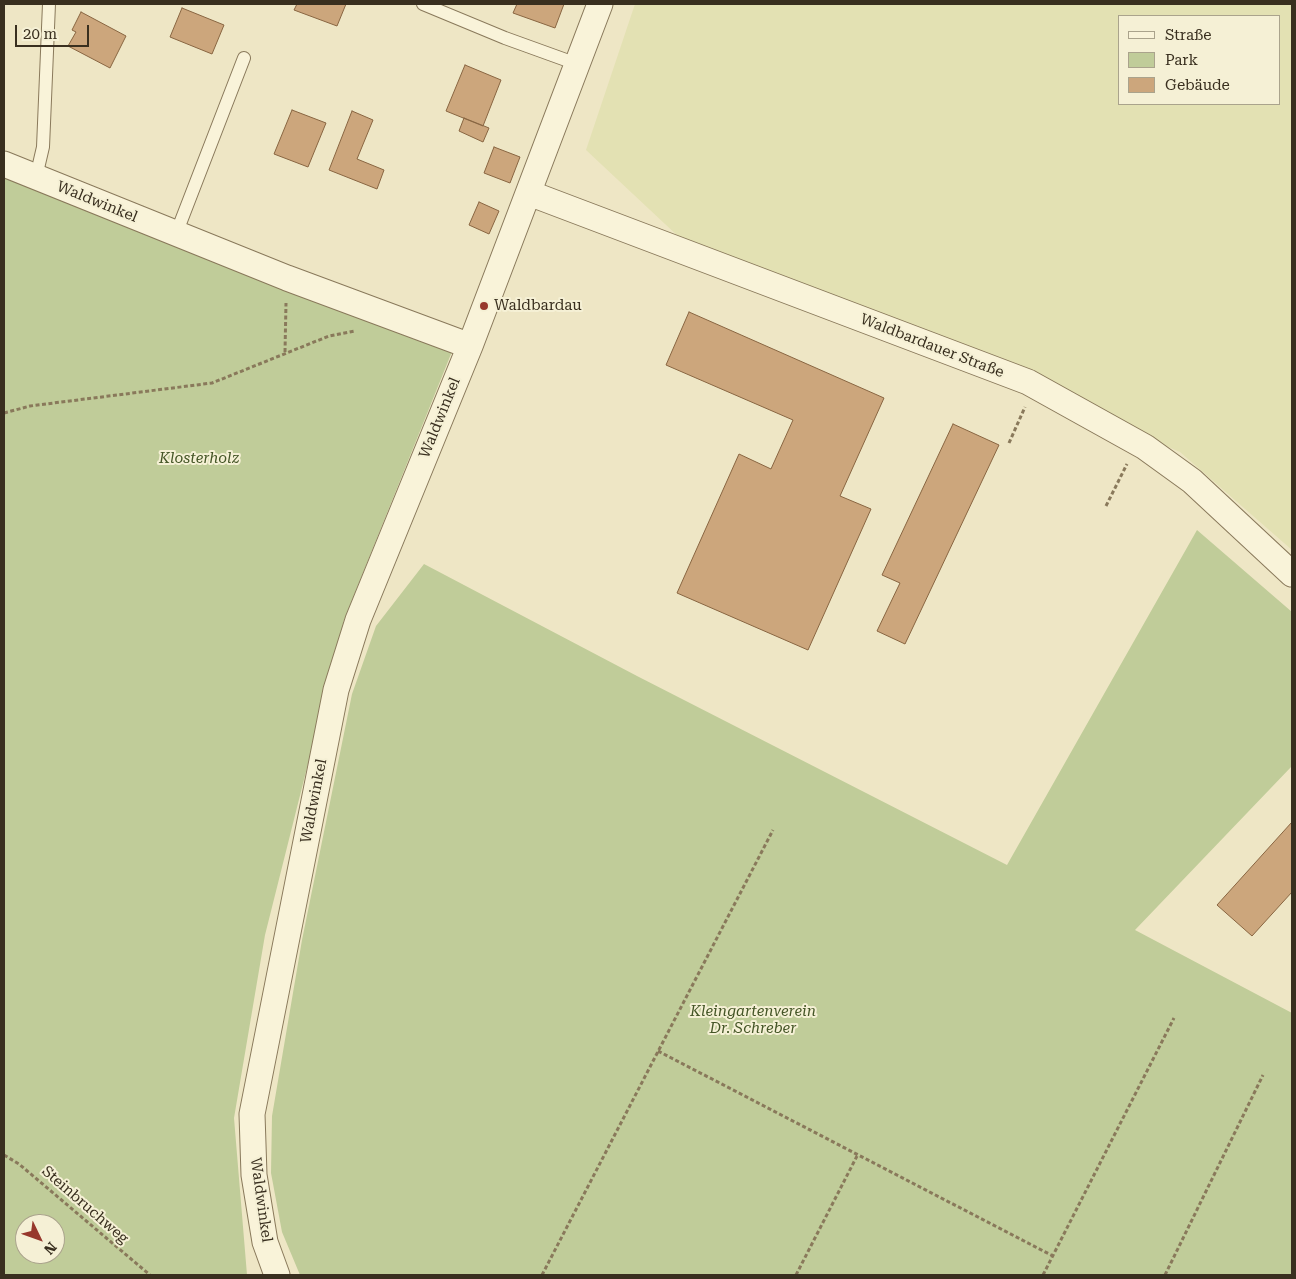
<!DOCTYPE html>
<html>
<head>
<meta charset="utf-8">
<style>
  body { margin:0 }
  #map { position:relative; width:1296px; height:1279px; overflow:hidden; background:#eee6c5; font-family:"Roboto Serif",serif }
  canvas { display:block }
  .frame { position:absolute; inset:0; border:5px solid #392f1f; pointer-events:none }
  .legend { position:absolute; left:1118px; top:15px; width:162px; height:90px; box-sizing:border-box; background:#f5f0d5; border:1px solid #aaa38c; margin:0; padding:6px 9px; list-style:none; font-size:15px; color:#392f1f }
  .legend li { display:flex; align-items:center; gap:10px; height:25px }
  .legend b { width:25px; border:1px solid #aaa38c }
  .north { position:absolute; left:15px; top:1214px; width:50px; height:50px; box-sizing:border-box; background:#f5f0d5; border:1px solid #aaa38c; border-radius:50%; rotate:132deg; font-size:14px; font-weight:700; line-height:20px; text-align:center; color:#392f1f }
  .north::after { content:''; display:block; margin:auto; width:18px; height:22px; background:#97382c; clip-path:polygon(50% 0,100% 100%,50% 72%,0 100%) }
  .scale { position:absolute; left:15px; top:25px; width:74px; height:22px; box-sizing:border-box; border:2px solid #392f1f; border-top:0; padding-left:6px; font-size:15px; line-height:18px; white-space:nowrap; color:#392f1f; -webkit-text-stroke:4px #f5f0d5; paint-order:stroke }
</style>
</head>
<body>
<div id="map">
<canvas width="1296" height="1279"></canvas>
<div class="frame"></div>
<ul class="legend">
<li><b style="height:6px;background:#f9f3d9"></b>Straße</li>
<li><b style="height:14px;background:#c0cc99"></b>Park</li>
<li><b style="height:14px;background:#cca67c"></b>Gebäude</li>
</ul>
<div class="north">N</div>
<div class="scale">20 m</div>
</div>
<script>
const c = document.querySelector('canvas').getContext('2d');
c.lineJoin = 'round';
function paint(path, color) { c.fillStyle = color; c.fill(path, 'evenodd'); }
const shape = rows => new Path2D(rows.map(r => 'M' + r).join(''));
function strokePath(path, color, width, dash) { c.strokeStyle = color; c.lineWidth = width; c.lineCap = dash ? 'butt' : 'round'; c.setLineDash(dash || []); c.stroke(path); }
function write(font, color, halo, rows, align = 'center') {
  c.font = font + ' "Roboto Serif",serif'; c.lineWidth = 4; c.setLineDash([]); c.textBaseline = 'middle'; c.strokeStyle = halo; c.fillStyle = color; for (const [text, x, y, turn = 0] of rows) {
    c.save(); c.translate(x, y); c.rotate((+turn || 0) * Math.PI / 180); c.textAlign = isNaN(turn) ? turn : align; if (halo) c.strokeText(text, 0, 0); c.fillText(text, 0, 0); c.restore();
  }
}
paint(shape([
  [635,4,1292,4,1292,550,1180,452,681,239,586,150],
  [1120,16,1280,16,1280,104,1120,104]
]), '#e3e1b3');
paint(shape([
  [4,173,453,349,344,620,265,935,234,1118,247,1275,4,1275],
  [25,1224,55,1224,55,1254,25,1254],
  [1197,530,1292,612,1292,766,1135,930,1292,1013,1292,1275,300,1275,282,1232,271,1173,272,1116,302,940,352,694,376,626,424,564,637,676,1007,865]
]), '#c0cc99');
const building = shape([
  [297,4,346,4,337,26,294,10,297,4],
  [517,4,564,4,555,28,513,13,517,4],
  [182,8,224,25,212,54,170,37,182,8],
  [81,12,126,36,110,68,68,46,76,32,72,30,81,12],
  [465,65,501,80,483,126,446,111,465,65],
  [292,110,326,123,308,167,274,154,292,110],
  [352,111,373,120,357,159,384,170,377,189,329,170,352,111],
  [464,118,489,128,483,142,459,131,464,118],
  [494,147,520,157,510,183,484,173,494,147],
  [479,202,499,211,489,234,469,225,479,202],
  [689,312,884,398,840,496,871,509,808,650,677,593,739,454,771,469,793,420,666,365,689,312],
  [953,424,999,445,905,644,877,631,900,583,882,575,953,424],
  [1292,822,1292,892,1252,936,1217,905,1292,822]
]);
paint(building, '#cca67c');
strokePath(building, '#886541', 1);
const service = shape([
  [423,4,505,38,577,64],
  [36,177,43,147,49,4],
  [176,234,244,58]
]);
const minor = shape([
  [4,164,287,278,470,346],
  [529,193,1028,382,1145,447,1192,481,1292,574],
  [277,1275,265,1242,254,1175,252,1114,336,690,358,620,470,346,600,4]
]);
strokePath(service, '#89795b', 14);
strokePath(minor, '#89795b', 27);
strokePath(shape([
  [285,352,286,303],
  [4,413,30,406,212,383,329,336,355,331],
  [1009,443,1025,407],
  [1106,506,1127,464],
  [658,1051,1053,1256],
  [4,1155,19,1164,150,1275],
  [542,1275,773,830],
  [796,1275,857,1156],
  [1043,1275,1174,1018],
  [1165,1275,1263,1075]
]), '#89795b', 3, [4, 2.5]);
strokePath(service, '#f9f3d9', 12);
strokePath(minor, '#f9f3d9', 25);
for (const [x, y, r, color] of [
  [484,306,5,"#97382c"]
]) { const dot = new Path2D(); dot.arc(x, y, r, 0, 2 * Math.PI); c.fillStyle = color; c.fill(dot); strokePath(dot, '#f5f0d5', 2); }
write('15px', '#392f1f', '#f5f0d5', [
  ["Waldwinkel",97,202,22],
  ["Waldbardauer Straße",932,346,21],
  ["Waldwinkel",440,418,-68],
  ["Waldwinkel",314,801,-79],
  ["Waldwinkel",261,1200,82],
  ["Steinbruchweg",85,1205,41]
]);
write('15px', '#392f1f', '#f5f0d5', [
  ["Waldbardau",494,306]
], 'left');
write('italic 15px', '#445526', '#f5f0d5', [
  ["Klosterholz",199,459],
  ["Kleingartenverein",753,1012],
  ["Dr. Schreber",753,1029]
]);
</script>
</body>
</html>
